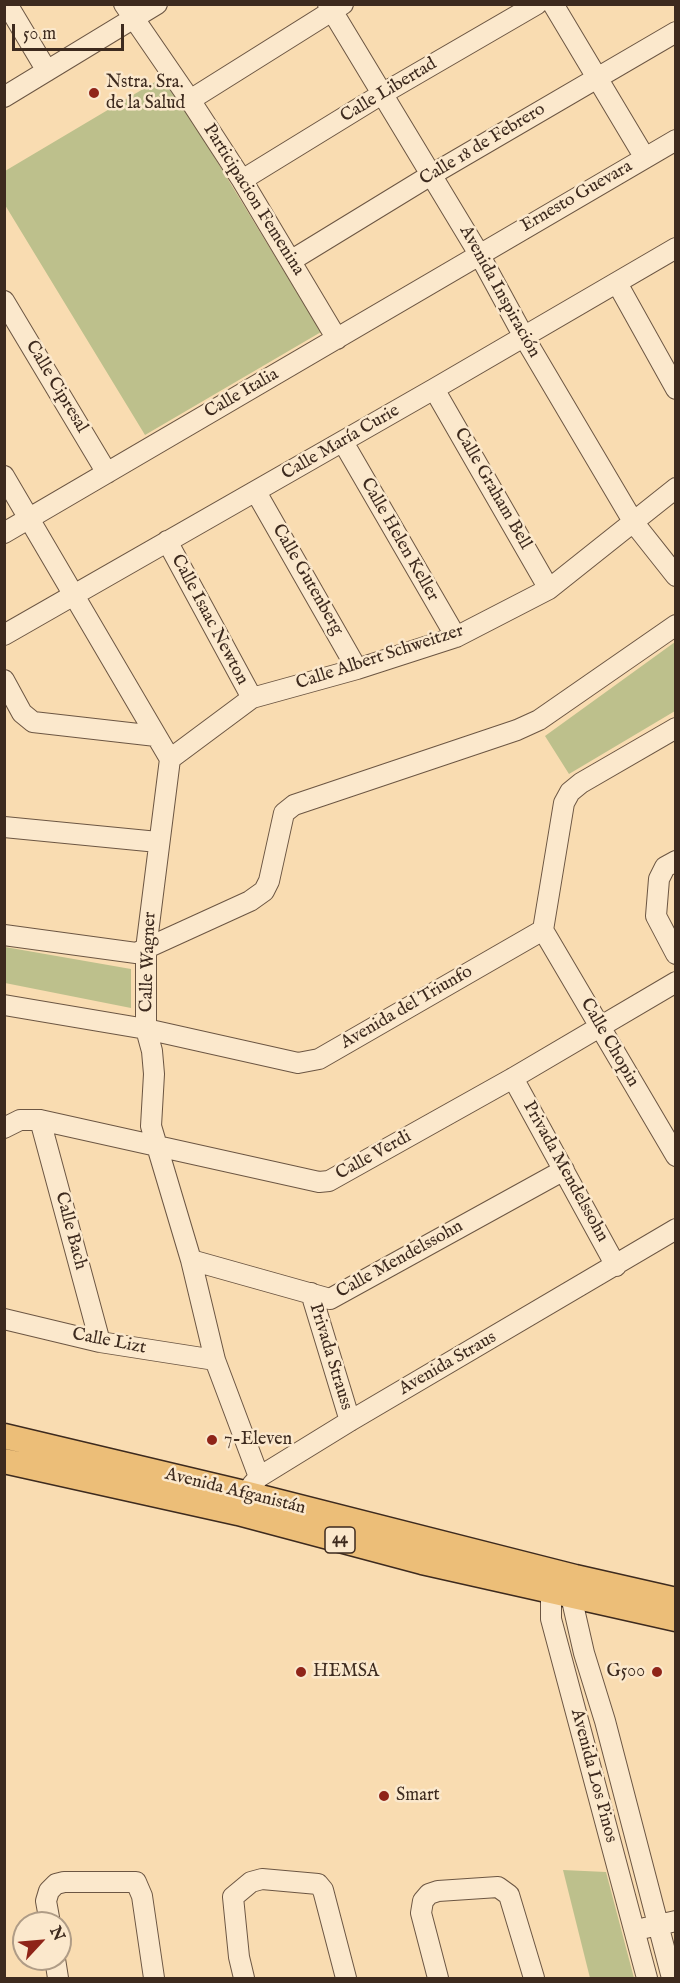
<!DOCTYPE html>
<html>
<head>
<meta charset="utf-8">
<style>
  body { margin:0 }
  #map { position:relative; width:680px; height:1983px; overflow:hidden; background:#f9dcb1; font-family:"IM FELL English",serif }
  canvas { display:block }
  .frame { position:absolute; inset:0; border:6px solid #3d2a1e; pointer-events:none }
  .north { position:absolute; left:12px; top:1911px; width:60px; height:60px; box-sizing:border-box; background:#fbe8cc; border:2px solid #af9c86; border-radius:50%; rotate:64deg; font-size:16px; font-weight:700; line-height:24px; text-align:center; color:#3d2a1e }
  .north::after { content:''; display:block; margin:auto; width:21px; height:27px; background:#8f2418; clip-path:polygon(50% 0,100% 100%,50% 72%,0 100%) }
  .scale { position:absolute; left:12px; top:24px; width:112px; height:27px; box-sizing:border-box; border:3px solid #3d2a1e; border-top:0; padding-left:8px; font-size:18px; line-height:21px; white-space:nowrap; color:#3d2a1e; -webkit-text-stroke:4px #fbe8cc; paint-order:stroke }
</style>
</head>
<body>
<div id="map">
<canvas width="680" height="1983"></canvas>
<div class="frame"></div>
<div class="north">N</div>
<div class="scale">50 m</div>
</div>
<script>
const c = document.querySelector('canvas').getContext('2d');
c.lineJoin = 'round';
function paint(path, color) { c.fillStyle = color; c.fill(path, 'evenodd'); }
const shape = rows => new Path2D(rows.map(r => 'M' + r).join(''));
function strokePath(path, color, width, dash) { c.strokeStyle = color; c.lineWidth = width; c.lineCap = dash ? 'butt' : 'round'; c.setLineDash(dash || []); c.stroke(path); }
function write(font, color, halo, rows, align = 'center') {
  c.font = font + ' "IM FELL English",serif'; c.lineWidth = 5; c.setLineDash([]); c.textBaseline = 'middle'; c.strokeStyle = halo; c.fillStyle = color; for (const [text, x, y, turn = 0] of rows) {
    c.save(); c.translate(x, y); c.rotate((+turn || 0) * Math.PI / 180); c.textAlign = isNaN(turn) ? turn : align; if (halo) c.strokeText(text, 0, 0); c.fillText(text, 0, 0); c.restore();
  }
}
paint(shape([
  [165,76,321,332,145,435,5,205,5,171],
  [675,642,675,711,569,774,545,736],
  [5,947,131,969,131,1008,5,983],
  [563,1870,606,1872,634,1978,590,1978]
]), '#bdc08c');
const minor = shape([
  [7,4,47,71],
  [124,4,190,100,242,180,337,339],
  [328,4,479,254,524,337,634,523,676,576],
  [553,4,645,158],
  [4,97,157,4],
  [190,100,343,4],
  [242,180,382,94,537,4],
  [292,260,431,175,676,32],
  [617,283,676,389],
  [4,301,107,473],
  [434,389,549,589],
  [343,442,456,637],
  [4,476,170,759,146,949,146,1029,152,1051,154,1074,151,1126,191,1260,215,1360,259,1477],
  [256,492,357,669],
  [4,533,676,140],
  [167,541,252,698],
  [4,635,434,389,676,248],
  [4,680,22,713,33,722,156,736],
  [170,759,252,698,357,669,456,637,549,589,676,488],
  [4,827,158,842],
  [676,861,665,867,659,879,656,916,676,954],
  [543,930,676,1156],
  [4,935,136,953,250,901,264,891,269,881,284,813,294,805,517,730,539,720,676,625],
  [4,1005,146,1029,298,1063,319,1059,543,930,564,803,570,792,581,783,676,728],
  [513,1078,616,1266],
  [40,1120,100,1342],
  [4,1128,20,1120,40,1120,319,1182,329,1181,513,1078,676,982],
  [191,1260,330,1299,564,1170],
  [311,1293,350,1421],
  [4,1319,100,1342,215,1360],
  [252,1485,259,1477,350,1421,676,1229],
  [553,1577,551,1592,551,1619,647,1978],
  [574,1583,571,1596,584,1653,605,1721,672,1978],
  [50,1923,46,1901,49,1891,56,1884,64,1882,136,1882,142,1896,154,1978],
  [645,1928,676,1921],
  [55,1959,58,1978],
  [244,1978,239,1957,233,1897,251,1882,262,1879,318,1884,323,1890,346,1978],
  [438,1978,421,1913,423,1901,429,1894,438,1891,498,1887,509,1895,534,1978]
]);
const major = shape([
  [4,1436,244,1493,575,1577,676,1600],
  [4,1461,238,1513,422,1562,676,1619]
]);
strokePath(minor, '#6c5643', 22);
strokePath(major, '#3d2a1e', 27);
strokePath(minor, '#fbe8cc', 20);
strokePath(major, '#ecbe78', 24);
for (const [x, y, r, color] of [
  [94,93,6,"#8f2418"],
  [212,1440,6,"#8f2418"],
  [301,1672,6,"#8f2418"],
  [657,1672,6,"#8f2418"],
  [384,1796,6,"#8f2418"]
]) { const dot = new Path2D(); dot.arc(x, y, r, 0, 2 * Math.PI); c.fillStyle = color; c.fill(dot); strokePath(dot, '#fbe8cc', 2); }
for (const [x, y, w] of [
  [340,1540,30]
]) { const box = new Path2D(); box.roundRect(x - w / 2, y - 13, w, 26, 4.5); c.fillStyle = '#fbe8cc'; c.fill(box); strokePath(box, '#3d2a1e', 1.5); }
write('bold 16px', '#3d2a1e', null, [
  ["44",340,1540]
]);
write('18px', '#3d2a1e', '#fbe8cc', [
  ["Nstra. Sra.",106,83],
  ["de la Salud",106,104],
  ["7-Eleven",224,1440],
  ["HEMSA",313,1672],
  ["G500",645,1672,"right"],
  ["Smart",396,1796]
], 'left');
write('18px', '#3d2a1e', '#fbe8cc', [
  ["Calle Libertad",389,91,-31],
  ["Calle 18 de Febrero",483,145,-31],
  ["Ernesto Guevara",577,197,-30],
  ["Participacion Femenina",253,200,58],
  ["Avenida Inspiración",499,292,61],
  ["Calle Cipresal",56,387,59],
  ["Calle Italia",242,394,-30],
  ["Calle María Curie",341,443,-30],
  ["Calle Graham Bell",492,489,60],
  ["Calle Helen Keller",399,540,60],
  ["Calle Gutenberg",307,580,60],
  ["Calle Isaac Newton",209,620,62],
  ["Calle Albert Schweitzer",380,658,-18],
  ["Calle Wagner",149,962,-88],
  ["Avenida del Triunfo",407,1008,-30],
  ["Calle Chopin",609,1043,60],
  ["Calle Verdi",374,1156,-29],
  ["Privada Mendelssohn",565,1172,61],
  ["Calle Bach",70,1231,75],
  ["Calle Mendelssohn",400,1260,-29],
  ["Calle Lizt",109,1342,11],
  ["Privada Strauss",330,1357,73],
  ["Avenida Straus",448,1364,-30],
  ["Avenida Afganistán",235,1492,14],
  ["Avenida Los Pinos",593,1776,75]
]);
</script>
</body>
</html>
